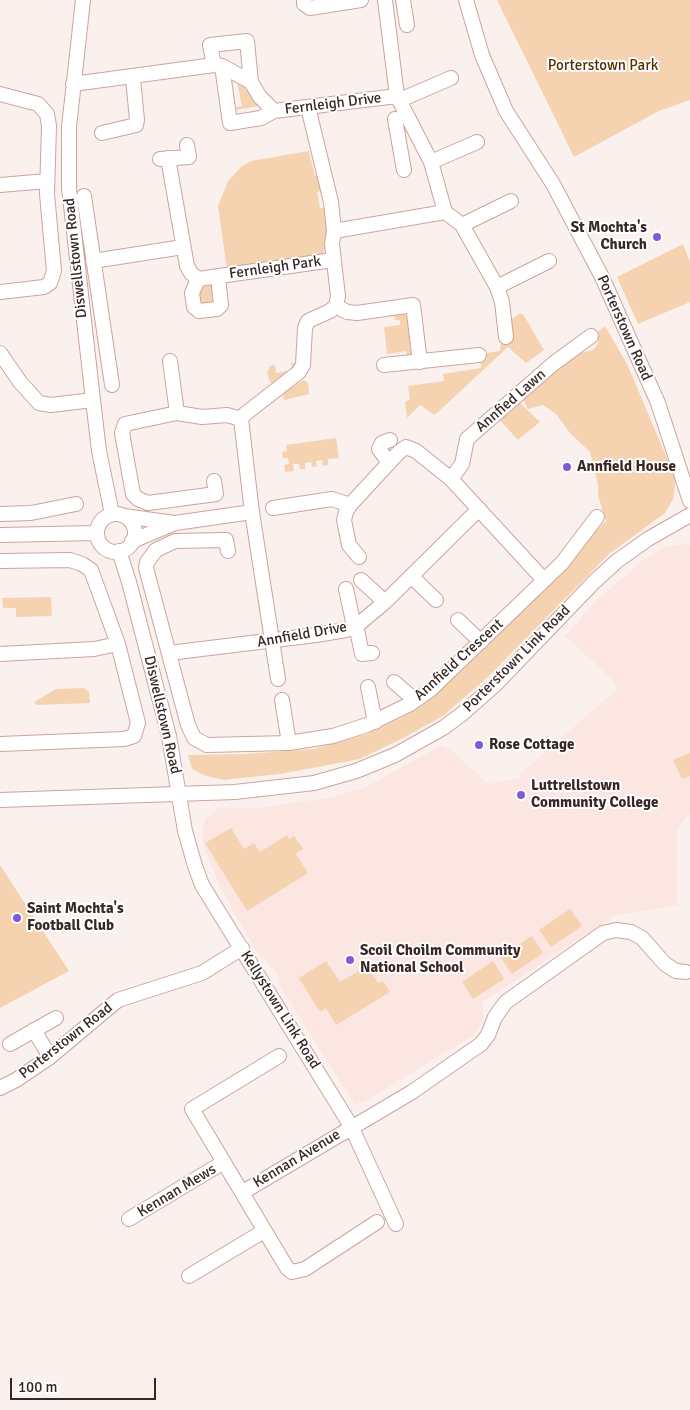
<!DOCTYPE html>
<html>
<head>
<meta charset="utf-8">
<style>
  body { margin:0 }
  #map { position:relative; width:690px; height:1410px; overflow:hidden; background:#faf1ef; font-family:Signika,sans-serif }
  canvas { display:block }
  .scale { position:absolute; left:10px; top:1378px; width:146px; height:22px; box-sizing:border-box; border:2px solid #382825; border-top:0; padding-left:6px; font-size:15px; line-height:18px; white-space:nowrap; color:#382825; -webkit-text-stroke:4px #fff; paint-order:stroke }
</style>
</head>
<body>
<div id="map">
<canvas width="690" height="1410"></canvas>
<div class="scale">100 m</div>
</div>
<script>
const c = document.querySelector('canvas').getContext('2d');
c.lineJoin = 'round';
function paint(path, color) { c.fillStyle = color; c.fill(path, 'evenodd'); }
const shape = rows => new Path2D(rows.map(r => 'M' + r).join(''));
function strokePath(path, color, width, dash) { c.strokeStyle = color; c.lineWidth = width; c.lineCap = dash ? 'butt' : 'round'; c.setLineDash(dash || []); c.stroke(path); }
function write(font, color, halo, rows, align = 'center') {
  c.font = font + ' Signika,sans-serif'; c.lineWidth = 4; c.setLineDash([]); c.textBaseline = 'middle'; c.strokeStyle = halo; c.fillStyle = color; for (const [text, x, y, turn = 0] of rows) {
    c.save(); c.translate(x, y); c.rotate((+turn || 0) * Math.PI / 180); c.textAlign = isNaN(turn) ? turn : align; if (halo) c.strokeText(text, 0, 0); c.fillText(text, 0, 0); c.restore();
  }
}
paint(shape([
  [684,544,690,546,690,815,683,821,677,832,678,905,614,916,481,1003,484,1014,481,1025,474,1035,367,1100,355,1105,280,987,277,974,253,946,218,883,203,844,202,829,206,818,219,808,257,808,333,797,366,787,442,745,451,750,488,784,519,778,519,775,616,690,617,686,611,678,565,636,597,600,643,560,663,548]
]), '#fbe6e2');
paint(shape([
  [497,0,690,0,690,100,659,111,574,157],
  [233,79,240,82,258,106,236,110,234,108,242,106,237,82,231,82],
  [309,151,315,176,319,174,321,191,317,192,320,208,330,207,327,240,322,258,227,269,218,206,228,181,242,166,251,161],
  [683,244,690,262,690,302,638,324,617,277],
  [210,284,212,285,217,305,200,308,198,288,201,285],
  [401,311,408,317,414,355,407,357,406,351,387,354,384,327,400,325,400,320,395,320,394,316],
  [519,314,523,314,544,350,526,363,508,347,438,412,434,415,420,405,407,418,405,402,410,399,408,386,444,381,443,374,481,368,480,354,500,351,502,326],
  [605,326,627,364,676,479,673,499,665,513,609,554,488,677,443,716,407,736,360,759,280,774,223,780,203,775,192,769,188,755,246,754,313,749,367,734,407,715,442,688,593,530,598,529,606,521,598,496,598,485,590,452,570,433,556,414,543,405,528,409,522,397,564,362,580,353,593,350,598,344,598,332],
  [291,363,295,363,295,369,274,383,270,382,267,373,270,366,275,365,276,373,292,370],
  [304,380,308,383,309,394,285,400,282,397,286,391],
  [518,401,540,422,518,440,498,418],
  [336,438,339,458,328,459,328,465,323,466,322,460,316,461,317,466,312,467,311,462,305,463,305,469,300,469,299,464,293,464,294,471,285,472,284,465,289,464,288,458,283,458,282,452,287,451,286,445],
  [51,597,52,616,16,617,16,608,3,608,2,598],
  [84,688,89,692,90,703,37,705,34,702,56,689],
  [690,753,690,776,682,779,673,760],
  [231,828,244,849,254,843,260,852,287,835,289,839,294,836,303,849,296,854,308,873,247,911,205,843],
  [0,865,69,971,0,1008],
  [570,909,582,926,551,947,539,930],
  [532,936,543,953,512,974,500,957],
  [326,961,340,982,367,966,378,983,383,981,390,992,336,1025,326,1008,320,1012,299,978],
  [493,961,504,979,473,999,462,982]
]), '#f5d3b0');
const minor = shape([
  [83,0,69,127,69,188,93,400,99,451,112,514],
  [304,0,304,4,310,8,361,0],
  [385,0,397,96,431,162,445,212],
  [403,0,407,25],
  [466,0,482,55,506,111,553,184,602,277,658,403,690,501],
  [214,65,210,45,247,41,251,82],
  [222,66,230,123,261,118,274,111],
  [73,84,214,65,222,66,251,82,260,97,274,111,397,96],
  [0,94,38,104,47,114,49,126,47,194,54,271,50,283,44,287,0,292],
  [400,100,451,78],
  [395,119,404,170],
  [102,133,136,125,137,120,133,78],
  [168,158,187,266,191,273,198,279],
  [160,159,189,157,187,145],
  [431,162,477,142],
  [0,185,47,181],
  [84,196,112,385],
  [445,212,462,225,497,287,502,302,506,337],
  [462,225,511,201],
  [334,231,445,212],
  [93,261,183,247],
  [198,279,333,260],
  [198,279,192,293,194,307,199,311,217,309,221,305,218,277],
  [497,287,549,261],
  [336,306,347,312,357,313,413,305,420,362],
  [0,353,20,382,39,403,51,405,93,400],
  [170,361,177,413,202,417,227,415,241,419],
  [384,365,479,355],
  [177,413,125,424,122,433,133,494,138,499,148,503,216,494,214,481],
  [241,419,245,414,299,372,303,365,305,328,308,321,330,311,336,306,338,296,332,244,334,231,331,202,308,107],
  [241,419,252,512,278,679],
  [389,463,379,449,382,443,390,440],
  [451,479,462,464,467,439,553,364,591,336],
  [273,508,332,499,350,505],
  [0,514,31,513,76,504],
  '97 533a19 19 0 1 1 38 0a19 19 0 1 1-38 0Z',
  [124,516,174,523],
  [0,535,97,533],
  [132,541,175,523,252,512],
  [119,551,129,582,169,736,185,831,195,866,202,885,351,1126,396,1224],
  [228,551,226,540,175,541,156,550,147,562,146,568,188,725,194,738,207,745,289,743,333,736,367,725,410,704,430,690,562,563,597,517],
  [359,557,349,545,344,520,346,512,350,505,399,452,406,447,416,451,451,479,544,580],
  [0,561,70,560,82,564,91,570,118,644,138,723,134,736,124,739,0,744],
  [411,576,436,600],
  [361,580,385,602],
  [346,589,354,626],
  [458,620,481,642],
  [356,625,362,654,372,653],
  [169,653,316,635,346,630,360,623,385,602,479,509],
  [0,654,94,649,118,644],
  [394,682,415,700],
  [368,687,375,722],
  [282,700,289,743],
  [0,800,235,792,314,783,356,771,395,755,443,728,462,714,496,684,594,582,617,561,648,539,690,515],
  [34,1030,50,1057],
  [10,1044,56,1018],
  [279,1056,192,1109,287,1268,292,1272,305,1269,377,1222],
  [0,1088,16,1080,50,1057,118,1000,202,973,242,948],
  [243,1192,412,1092,481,1044,488,1035,495,1017,506,1002,603,933,616,930,631,932,642,938,665,964,676,971,686,972],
  [129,1219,224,1162],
  [189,1276,264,1231]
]);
strokePath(minor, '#cca49c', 16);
strokePath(minor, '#fff', 14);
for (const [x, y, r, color] of [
  [657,237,5,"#815ad4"],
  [567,467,5,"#815ad4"],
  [479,745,5,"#815ad4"],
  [521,795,5,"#815ad4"],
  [17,918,5,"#815ad4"],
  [350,960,5,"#815ad4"]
]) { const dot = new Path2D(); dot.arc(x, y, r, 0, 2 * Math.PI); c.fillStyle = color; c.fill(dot); strokePath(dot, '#fff', 2); }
write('15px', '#533000', '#fff', [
  ["Porterstown Park",603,66]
]);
write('15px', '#382825', '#fff', [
  ["Fernleigh Drive",333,104,-7],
  ["Diswellstown Road",76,258,-96],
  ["Fernleigh Park",275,268,-8],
  ["Porterstown Road",624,328,66],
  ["Annfied Lawn",511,401,-41],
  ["Annfield Drive",302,635,-10],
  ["Porterstown Link Road",517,659,-45],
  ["Annfield Crescent",459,660,-42],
  ["Diswellstown Road",162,715,77],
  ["Kellystown Link Road",280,1010,58],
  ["Porterstown Road",66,1041,-38],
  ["Kennan Avenue",297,1159,-31],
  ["Kennan Mews",177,1191,-31]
]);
write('bold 15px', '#382825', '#fff', [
  ["St Mochta's",647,228,"right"],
  ["Church",647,245,"right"],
  ["Annfield House",577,467],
  ["Rose Cottage",489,745],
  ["Luttrellstown",531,786],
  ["Community College",531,803],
  ["Saint Mochta's",27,909],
  ["Football Club",27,926],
  ["Scoil Choilm Community",360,951],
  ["National School",360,968]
], 'left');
</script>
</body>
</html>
